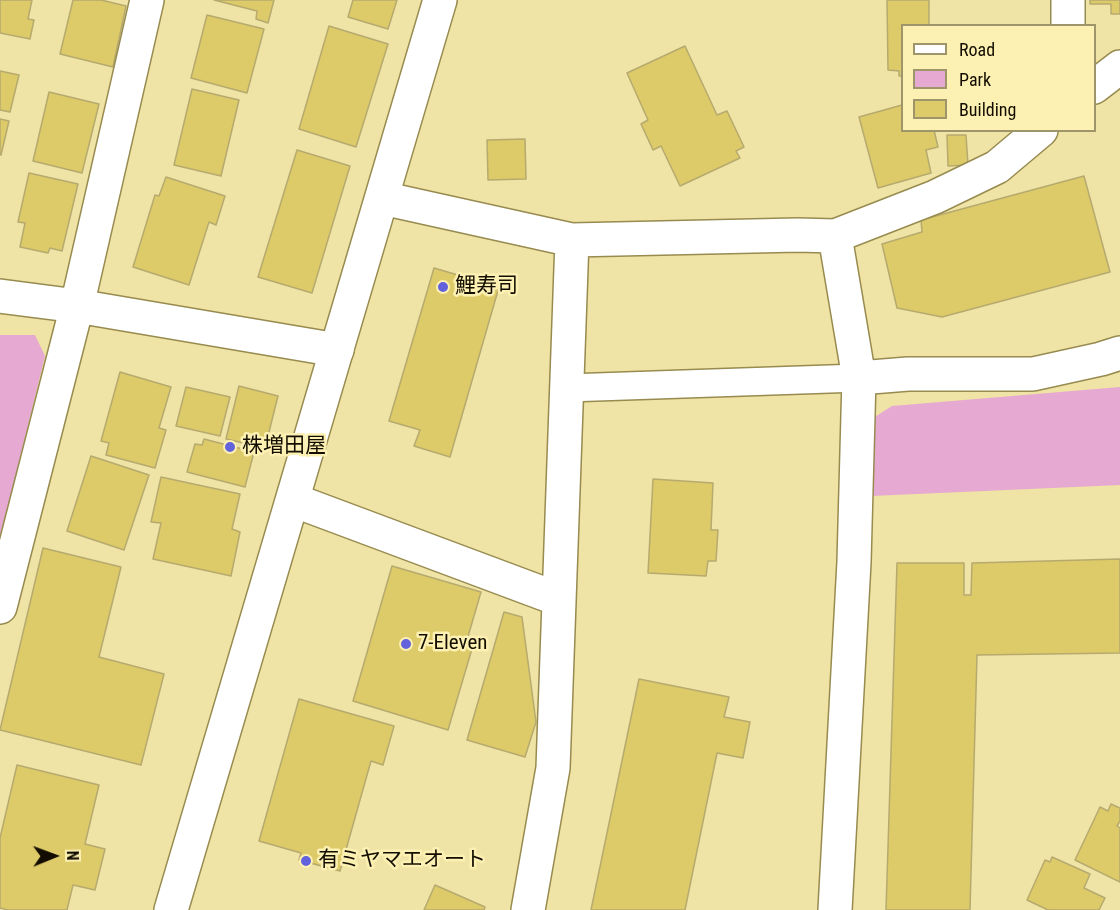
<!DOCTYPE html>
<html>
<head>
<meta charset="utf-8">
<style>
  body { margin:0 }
  #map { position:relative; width:1120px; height:910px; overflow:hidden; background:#efe3a5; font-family:"Roboto Condensed",sans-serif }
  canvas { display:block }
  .legend { position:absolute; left:901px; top:24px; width:195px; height:108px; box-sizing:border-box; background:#fcf0b2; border:2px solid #9e956b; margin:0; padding:8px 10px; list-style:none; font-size:18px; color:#120d00 }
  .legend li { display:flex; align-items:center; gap:12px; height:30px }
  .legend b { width:30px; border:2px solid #9e956b }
  .north { position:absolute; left:24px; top:826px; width:60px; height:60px; -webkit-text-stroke:4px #fcf0b2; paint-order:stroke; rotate:89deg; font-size:16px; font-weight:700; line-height:24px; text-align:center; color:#120d00 }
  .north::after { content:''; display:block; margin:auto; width:21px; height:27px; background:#120d00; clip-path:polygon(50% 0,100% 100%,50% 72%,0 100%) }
</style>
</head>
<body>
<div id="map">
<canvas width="1120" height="910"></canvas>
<ul class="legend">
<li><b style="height:8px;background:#fff"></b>Road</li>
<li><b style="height:16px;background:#e5a9d2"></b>Park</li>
<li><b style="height:16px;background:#ddca68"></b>Building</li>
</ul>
<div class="north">N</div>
</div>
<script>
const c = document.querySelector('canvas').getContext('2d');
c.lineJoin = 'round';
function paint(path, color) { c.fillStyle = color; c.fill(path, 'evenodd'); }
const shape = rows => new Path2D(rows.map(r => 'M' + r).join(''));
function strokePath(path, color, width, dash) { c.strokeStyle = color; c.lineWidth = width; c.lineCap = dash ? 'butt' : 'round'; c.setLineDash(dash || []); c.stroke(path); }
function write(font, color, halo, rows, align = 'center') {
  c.font = font + ' "Roboto Condensed","Noto Sans JP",sans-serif'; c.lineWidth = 5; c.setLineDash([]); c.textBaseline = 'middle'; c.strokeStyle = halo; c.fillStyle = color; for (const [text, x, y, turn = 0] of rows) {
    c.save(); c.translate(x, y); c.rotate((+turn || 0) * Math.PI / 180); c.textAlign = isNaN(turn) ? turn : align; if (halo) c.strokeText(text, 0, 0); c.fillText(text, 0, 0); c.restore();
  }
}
paint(shape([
  [0,335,35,335,45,356,0,539],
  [1120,387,1120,485,871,496,873,418,892,406]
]), '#e5a9d2');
const building = shape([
  [0,0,32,0,28,19,34,20,30,39,0,33,0,0],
  [73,0,101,0,126,6,113,67,60,54,73,0],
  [214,0,274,0,268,23,256,19,257,11,214,0],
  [353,0,397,0,388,29,348,17,353,0],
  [887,0,929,0,929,26,902,26,902,76,899,76,899,71,888,70,887,0],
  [1090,0,1120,0,1120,14,1111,14,1111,4,1090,4,1090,0],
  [207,15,264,29,247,93,191,78,207,15],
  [329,26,388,44,356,147,299,129,329,26],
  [685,46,717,115,727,111,744,147,736,151,740,158,680,186,661,146,653,150,641,124,648,120,627,73,685,46],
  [0,71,19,75,10,112,0,110,0,71],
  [192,89,239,100,221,176,174,165,192,89],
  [49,92,99,104,82,173,33,161,49,92],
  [902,105,902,130,934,130,938,147,926,150,931,173,878,188,859,117,902,105],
  [0,119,9,121,1,155,0,155,0,119],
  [947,135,966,135,968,165,948,166,947,135],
  [525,139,526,179,488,180,487,140,525,139],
  [297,150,350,166,312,293,258,277,297,150],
  [29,173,78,184,62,251,50,248,48,253,20,247,25,223,18,222,29,173],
  [1084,176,1110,272,942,317,897,308,882,244,922,232,921,220,1084,176],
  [166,177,225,196,216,225,209,222,189,285,133,267,155,195,159,196,166,177],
  [434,268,499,287,450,457,414,446,420,430,389,421,434,268],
  [120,372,171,387,159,428,166,430,155,468,106,455,109,443,101,441,120,372],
  [239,386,278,396,265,448,226,439,239,386],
  [186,387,230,397,220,436,176,426,186,387],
  [204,439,254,452,245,487,187,472,195,444,202,445,204,439],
  [91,456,149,475,124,550,67,531,91,456],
  [161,477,240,494,232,529,240,532,231,576,153,559,161,523,151,522,161,477],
  [653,479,713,483,711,530,718,530,716,561,708,561,706,576,648,573,653,479],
  [43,548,121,567,99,657,164,674,141,765,0,730,43,548],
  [1120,559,1120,653,977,655,970,910,886,910,897,563,964,563,964,595,971,595,972,563,1120,559],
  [392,566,481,592,467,640,474,642,448,730,353,701,392,566],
  [504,612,522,617,536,722,525,757,467,740,504,612],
  [639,679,729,697,724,717,750,722,743,758,717,753,685,910,591,910,639,679],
  [299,699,394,726,383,765,371,761,340,871,299,860,301,853,259,841,299,699],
  [17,765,99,785,85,844,105,849,95,890,73,885,67,910,8,910,0,908,0,838,17,765],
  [1111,804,1120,808,1120,821,1117,826,1120,828,1120,882,1075,860,1100,807,1108,811,1111,804],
  [1052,857,1090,874,1084,888,1105,898,1099,910,1048,910,1027,900,1045,860,1050,862,1052,857],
  [435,885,485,907,484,910,424,910,435,885]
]);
paint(building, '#ddca68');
strokePath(building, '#b6aa6f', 1.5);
const service = shape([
  [567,388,859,378]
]);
const minor = shape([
  [1068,26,1068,0],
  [1094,87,1120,67],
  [382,198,572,240,798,235,835,236,935,197,997,167,1041,130],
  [835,236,859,378,854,562,835,910],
  [0,296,77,306,337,350],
  [859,378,908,374,1033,374,1101,359,1120,353],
  [293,500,558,599],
  [0,607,77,306,147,0],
  [528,910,553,768,572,240]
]);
const tertiary = shape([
  [171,910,440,0]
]);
strokePath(service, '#978b50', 30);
strokePath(minor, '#978b50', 36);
strokePath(tertiary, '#978b50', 36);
strokePath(service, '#fff', 27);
strokePath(minor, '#fff', 33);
strokePath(tertiary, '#fff', 33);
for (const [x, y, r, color] of [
  [443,287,6,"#6263dc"],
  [230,447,6,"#6263dc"],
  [406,644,6,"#6263dc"],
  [306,861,6,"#6263dc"]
]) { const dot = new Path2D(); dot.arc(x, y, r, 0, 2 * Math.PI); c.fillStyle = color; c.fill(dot); strokePath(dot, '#fcf0b2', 2); }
write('21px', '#120d00', '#fcf0b2', [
  ["鯉寿司",455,287],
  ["株増田屋",242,447],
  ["7-Eleven",418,644],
  ["有ミヤマエオート",318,861]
], 'left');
</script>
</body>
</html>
